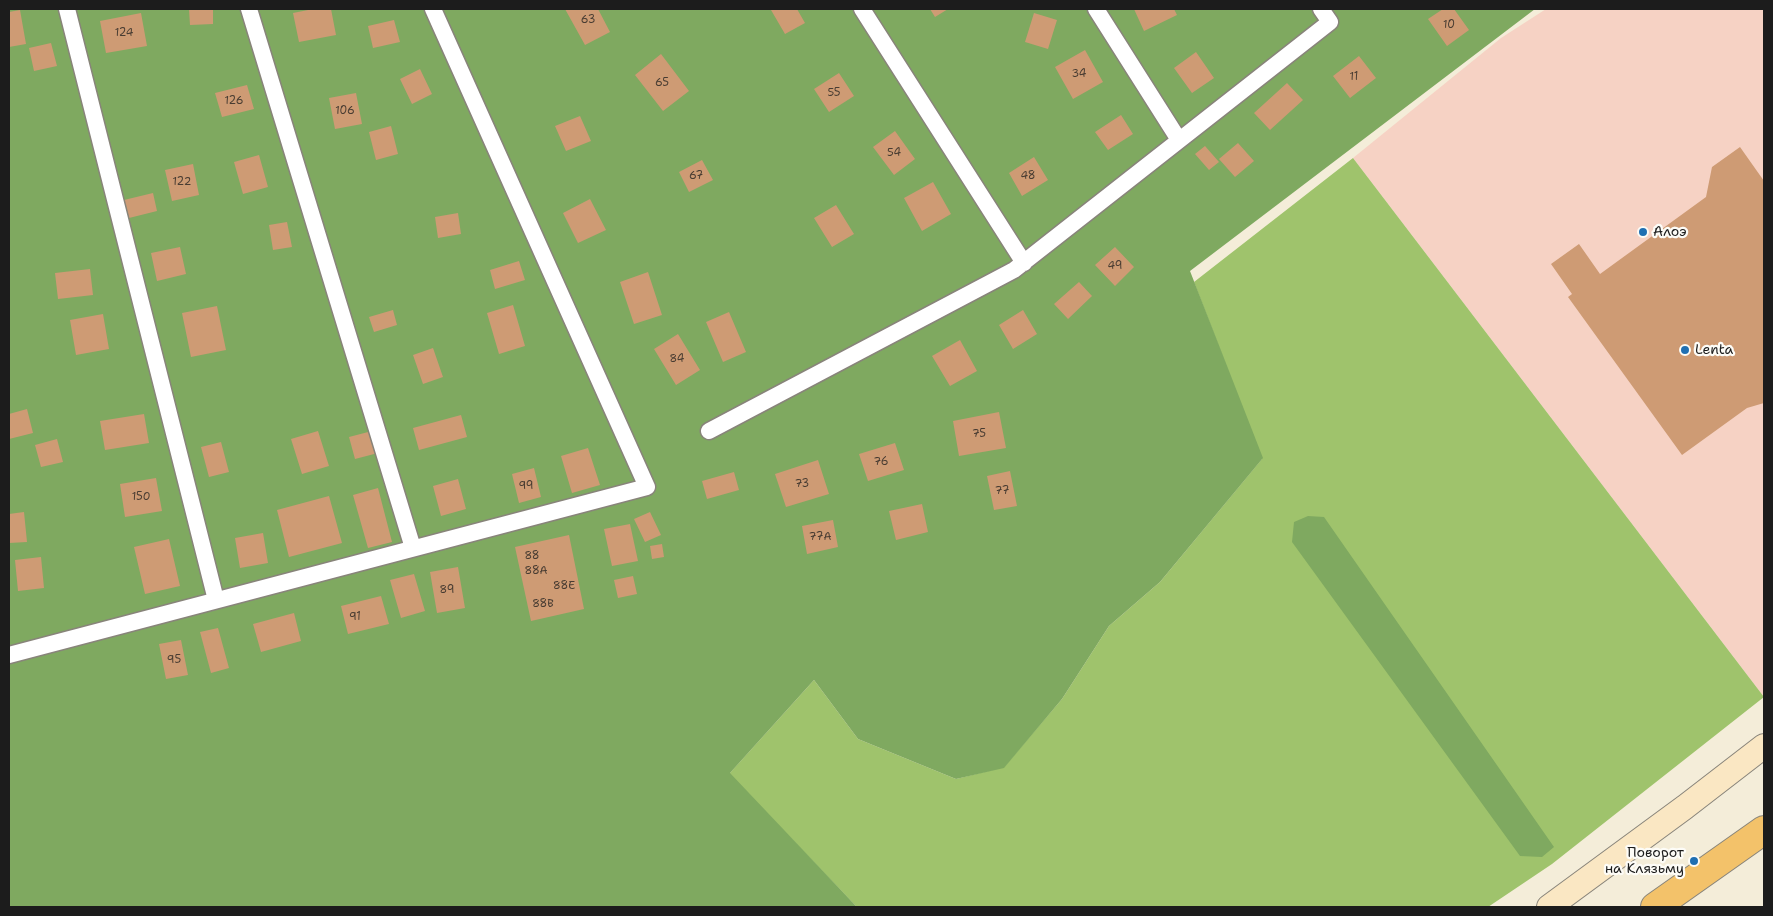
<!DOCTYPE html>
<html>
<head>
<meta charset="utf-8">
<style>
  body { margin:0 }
  #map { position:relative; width:1773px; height:916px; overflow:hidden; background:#f4edd9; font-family:"Shantell Sans",sans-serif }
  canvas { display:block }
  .frame { position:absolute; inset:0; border:10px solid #1c1c1c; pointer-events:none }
</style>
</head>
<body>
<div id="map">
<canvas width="1773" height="916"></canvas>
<div class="frame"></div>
</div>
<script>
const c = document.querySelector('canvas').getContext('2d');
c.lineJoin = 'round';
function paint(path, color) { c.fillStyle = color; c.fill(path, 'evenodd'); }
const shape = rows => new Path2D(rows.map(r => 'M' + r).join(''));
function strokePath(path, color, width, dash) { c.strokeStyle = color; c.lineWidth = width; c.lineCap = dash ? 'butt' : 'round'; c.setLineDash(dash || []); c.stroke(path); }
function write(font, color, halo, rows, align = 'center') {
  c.font = font + ' "Shantell Sans",sans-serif'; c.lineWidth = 4.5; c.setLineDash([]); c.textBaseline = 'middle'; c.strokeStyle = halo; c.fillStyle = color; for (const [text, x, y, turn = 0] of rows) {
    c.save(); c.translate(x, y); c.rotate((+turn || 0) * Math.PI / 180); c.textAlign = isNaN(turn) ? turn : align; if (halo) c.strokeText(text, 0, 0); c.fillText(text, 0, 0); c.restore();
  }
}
paint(shape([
  [1546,9,1764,9,1764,697,1353,158,1501,38]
]), '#f6d2c4');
paint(shape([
  [1353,158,1764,697,1552,864,1488,907,857,907,729,774,814,680,858,739,956,779,1004,767,1062,699,1109,626,1160,582,1262,459,1194,282]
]), '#9fc36c');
paint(shape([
  [9,9,1535,9,1190,271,1263,458,1160,582,1109,626,1062,699,1004,768,956,779,858,739,814,680,730,773,857,907,9,907],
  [1308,516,1324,517,1554,847,1542,857,1520,856,1292,542,1294,522]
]), '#7fa960');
paint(shape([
  [189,9,213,9,213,24,190,25],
  [313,9,331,9,336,35,299,42,293,13],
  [565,9,598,9,610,32,585,45],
  [773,9,797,9,805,23,785,34,771,10],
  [930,9,948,9,935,17],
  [1134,9,1174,9,1177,15,1144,31],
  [1443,9,1454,9,1469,30,1447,46,1428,19],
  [20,10,26,44,9,47,9,12],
  [141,13,147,46,106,53,100,21],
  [1034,13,1057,20,1048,49,1025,42],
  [394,20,400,42,373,48,368,26],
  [51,43,57,66,34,71,29,48],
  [1085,50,1103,82,1073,99,1055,67],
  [1196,52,1214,78,1192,93,1174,68],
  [661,54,689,91,663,111,635,75],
  [1359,56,1376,78,1350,98,1333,76],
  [420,69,432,94,412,104,400,79],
  [839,73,854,96,829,112,814,89],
  [1287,83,1303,100,1270,130,1254,113],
  [247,85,254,109,222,117,215,93],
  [356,93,362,124,335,129,329,98],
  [1121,115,1133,134,1108,150,1095,132],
  [580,116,591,141,566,151,555,126],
  [391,126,398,154,376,160,369,132],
  [895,131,915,159,894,175,873,147],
  [1238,143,1254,161,1235,177,1219,159],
  [1205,146,1219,162,1209,170,1195,154],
  [1740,147,1764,181,1764,403,1747,408,1682,455,1568,297,1572,294,1551,264,1579,244,1600,274,1706,197,1712,167],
  [259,155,268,187,243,194,234,162],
  [1034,157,1048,180,1022,196,1009,173],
  [702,160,713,180,689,192,679,172],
  [193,164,199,195,172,201,165,170],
  [933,182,951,214,922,231,904,198],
  [153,193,157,211,129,218,124,200],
  [590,199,606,230,578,243,563,213],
  [836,205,854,234,832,247,814,218],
  [458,213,461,234,438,238,435,217],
  [287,222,292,247,273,250,269,225],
  [180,247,186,274,157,281,151,253],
  [1115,247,1134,267,1115,286,1095,265],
  [519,261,525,280,495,289,490,270],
  [90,269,93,295,58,299,55,273],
  [648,272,662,315,634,324,620,282],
  [1079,282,1092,296,1068,319,1054,304],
  [513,305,525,346,499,354,487,313],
  [217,306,226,350,191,357,182,313],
  [393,310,397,325,374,332,369,317],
  [1023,310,1037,334,1013,349,999,325],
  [729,312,746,352,723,362,706,322],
  [103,314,109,349,76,355,70,320],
  [678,334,700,370,676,385,654,349],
  [960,340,977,371,950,386,932,356],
  [433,348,443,377,423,384,413,355],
  [27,409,33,433,9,439,9,414],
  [999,412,1006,448,959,456,953,421],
  [144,414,149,443,105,450,100,421],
  [461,415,467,437,419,450,413,428],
  [318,431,329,466,302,474,291,439],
  [372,431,378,453,355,459,349,437],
  [57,439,63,462,41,467,35,445],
  [221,442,229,472,209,477,201,447],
  [895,443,904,470,868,481,859,454],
  [588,448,600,485,572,493,561,456],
  [818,460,829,494,786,507,775,474],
  [534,468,541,497,519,503,512,474],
  [1010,471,1017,506,994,510,987,476],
  [734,472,739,490,707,499,702,481],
  [156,478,162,511,125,517,120,484],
  [458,479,466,509,441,516,433,486],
  [378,488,392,542,368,548,353,495],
  [329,496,342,543,289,557,277,510],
  [922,504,928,532,896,540,889,511],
  [24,512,27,542,9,543,9,514],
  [650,512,661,535,645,542,634,519],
  [833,520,838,547,807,554,802,526],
  [630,524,638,561,612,566,604,529],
  [263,533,268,563,240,568,235,538],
  [569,535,584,609,531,621,515,547],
  [169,539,180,586,145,594,134,547],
  [662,544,664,557,652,559,650,546],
  [41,557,44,588,18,591,15,560],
  [458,567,465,608,437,613,430,572],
  [414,574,425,611,401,618,390,580],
  [633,576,637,594,618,598,614,580],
  [381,596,389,624,348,634,341,606],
  [294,613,301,641,261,652,253,624],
  [218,628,229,668,211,673,200,632],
  [181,640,188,675,166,679,159,644]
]), '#ce9b74');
const minor = shape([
  [67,9,216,600],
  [249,9,413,548],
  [862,9,1024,263],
  [1096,9,1179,140],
  [709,431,1014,270,1330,22,1321,9],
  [9,655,647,487,433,9]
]);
const secondary = shape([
  [1549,907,1685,807,1764,746]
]);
const trunk = shape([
  [1655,907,1764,830]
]);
strokePath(minor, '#88847a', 19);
strokePath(secondary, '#88847a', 26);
strokePath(trunk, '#88847a', 30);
strokePath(minor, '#fff', 16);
strokePath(secondary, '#fae7c3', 24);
strokePath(trunk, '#f3c26a', 28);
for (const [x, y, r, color] of [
  [1643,232,5,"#1f6fb2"],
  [1685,350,5,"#1f6fb2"],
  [1694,861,5,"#1f6fb2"]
]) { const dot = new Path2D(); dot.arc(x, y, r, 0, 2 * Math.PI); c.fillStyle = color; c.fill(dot); strokePath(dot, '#fdfcf7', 2); }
write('11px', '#483c32', null, [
  ["63",588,20],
  ["10",1449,25],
  ["124",124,33],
  ["34",1079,74],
  ["11",1354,77],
  ["65",662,83],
  ["55",834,93],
  ["126",234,101],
  ["106",345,111],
  ["54",894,153],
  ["67",696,176],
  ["48",1028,176],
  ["122",182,182],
  ["49",1115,266],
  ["84",677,359],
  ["75",979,434],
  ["76",881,462],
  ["73",802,484],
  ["99",526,486],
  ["77",1002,491],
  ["150",141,497],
  ["77А",820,537],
  ["88",532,556],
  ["88А",536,571],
  ["88Е",564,586],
  ["89",447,590],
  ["88В",543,604],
  ["91",355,617],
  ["95",174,660]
]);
write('14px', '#1c1c1c', '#fdfcf7', [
  ["Алоэ",1653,232],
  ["Lenta",1695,350],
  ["Поворот",1684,853,"right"],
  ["на Клязьму",1684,869,"right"]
], 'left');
</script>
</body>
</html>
